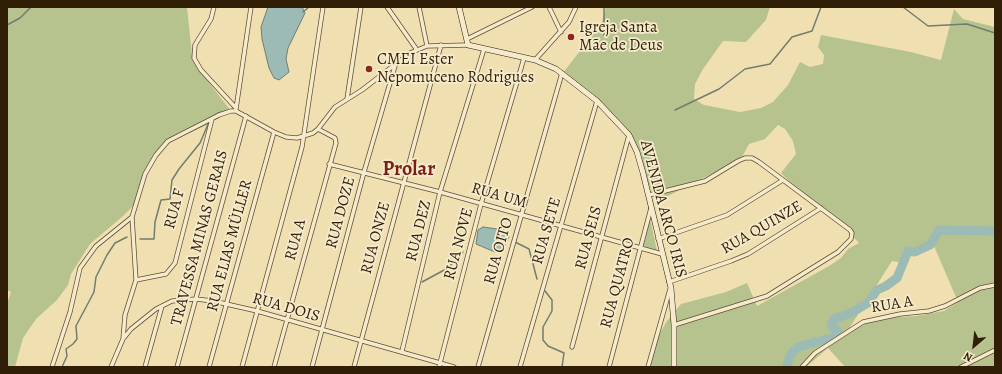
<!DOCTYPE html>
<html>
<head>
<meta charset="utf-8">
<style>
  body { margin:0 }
  #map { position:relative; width:1002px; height:374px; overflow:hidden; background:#f0e0b1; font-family:Alegreya,serif }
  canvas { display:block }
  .frame { position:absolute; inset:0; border:8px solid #311e07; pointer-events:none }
  .north { position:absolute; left:954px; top:326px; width:40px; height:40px; -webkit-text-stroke:3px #f5ebcc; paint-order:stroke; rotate:208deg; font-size:11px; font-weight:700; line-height:16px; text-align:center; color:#311e07 }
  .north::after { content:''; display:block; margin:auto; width:14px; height:18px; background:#311e07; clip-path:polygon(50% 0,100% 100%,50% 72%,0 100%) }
</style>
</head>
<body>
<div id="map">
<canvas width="1002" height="374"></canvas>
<div class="frame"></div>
<div class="north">N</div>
</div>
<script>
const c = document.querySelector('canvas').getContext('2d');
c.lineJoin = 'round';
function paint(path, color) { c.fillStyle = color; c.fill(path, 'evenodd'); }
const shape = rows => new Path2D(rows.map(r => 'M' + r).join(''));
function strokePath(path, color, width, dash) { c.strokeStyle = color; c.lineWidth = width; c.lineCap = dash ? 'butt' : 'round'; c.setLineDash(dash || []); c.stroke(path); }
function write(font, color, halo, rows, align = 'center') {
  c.font = font + ' Alegreya,serif'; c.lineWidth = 3.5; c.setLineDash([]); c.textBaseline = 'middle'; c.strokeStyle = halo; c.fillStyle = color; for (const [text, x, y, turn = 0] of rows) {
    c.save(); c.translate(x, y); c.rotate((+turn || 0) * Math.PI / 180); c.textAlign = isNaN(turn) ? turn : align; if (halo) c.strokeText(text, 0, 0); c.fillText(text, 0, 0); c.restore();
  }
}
paint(shape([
  [7,7,187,7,192,55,203,75,231,111,207,125,168,143,148,170,136,203,122,217,90,244,71,274,68,285,57,300,36,319,23,338,15,367,7,367,7,304,11,292,7,290],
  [606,7,770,7,766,20,746,42,723,41,703,69,695,84,694,99,704,105,740,112,761,108,773,102,788,85,800,62,810,67,823,64,824,55,818,47,821,35,911,52,941,60,954,9,963,19,995,27,995,367,845,367,828,348,806,367,650,367,657,338,667,321,681,304,726,292,747,283,757,306,829,266,841,258,848,249,859,243,834,216,823,207,816,208,781,173,796,154,793,141,785,129,778,125,765,139,749,144,741,159,656,202,629,135,620,121,563,73,602,22],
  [934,246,958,302,944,311,916,316,880,318,858,327,845,335,892,261,898,262],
  [650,218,657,251,646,248,643,244]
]), '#b6c38f');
const water = shape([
  [268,7,302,7,305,13,288,48,286,59,289,72,279,80,274,78,269,68,262,39,261,27,268,7],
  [483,227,504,230,507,233,509,237,501,252,495,252,476,244,478,230,483,227]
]);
paint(water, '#9dbbb5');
strokePath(water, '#727c6f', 1);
strokePath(shape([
  [604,7,604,35],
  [903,7,928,26,967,24,995,33],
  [303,12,309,7],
  [7,25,20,18,31,7],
  [675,110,719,89,745,69,770,64,792,37,812,31,821,7],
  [218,113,229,110],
  [140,239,154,239,155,222,161,200,170,199,172,180,179,169,200,143,209,122],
  [515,242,529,249,537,279],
  [422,282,448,268,463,252],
  [545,291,552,300,552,311,543,327,543,340,548,346,564,353,562,367],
  [62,367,67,356,66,349,73,344,77,339,76,326,94,292,96,277,107,255,115,243,127,237]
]), '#727c6f', 1.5);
strokePath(shape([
  [786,367,791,354,798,347,834,337,838,332,831,325,834,319,853,312,868,303,877,290,886,286,897,278,908,251,915,252,930,245,939,230,995,231]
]), '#9dbbb5', 9);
const street = shape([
  [214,7,211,19,195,45,194,58,201,70,236,108],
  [387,7,417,50],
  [419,7,427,46],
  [549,7,561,32],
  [467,39,532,7],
  [535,60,569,22,576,7],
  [347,99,361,7],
  [236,109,251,7],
  [329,164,440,192,662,254],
  [649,195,705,181,738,161,745,158,752,158,759,162,850,230,852,233,851,239,838,252,767,296,674,325],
  [658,239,727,215,783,180],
  [136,280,166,274,175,263,212,119],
  [669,282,731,261,748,254,821,208],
  [123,339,131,329,156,309,172,301,196,299,213,301,257,311,454,367],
  [572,347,629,135],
  [402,351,440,192,484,49],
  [52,367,70,312,80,268,96,246,132,217,145,174,156,155,168,141,219,115,231,111,236,111,274,132,286,137,297,138,313,133,318,129,335,107,362,90,410,53,427,46,468,45],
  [111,367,123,339,125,315,136,280,132,217],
  [145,367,162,306],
  [177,367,246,116],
  [209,367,274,132],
  [242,367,302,147,323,7],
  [274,367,336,143,335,138,318,129],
  [312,367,364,172,395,66],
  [354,367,441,45],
  [439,367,481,204,524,58],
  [478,367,562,73],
  [520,367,597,101],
  [609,367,651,208],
  [648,367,670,289],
  [802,367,815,353,863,322,900,314,929,311,945,306,980,288,995,285],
  [961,367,995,350]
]);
const secondary = shape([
  [459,7,468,45,535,60,556,69,597,101,629,135,637,152,643,173,671,288,674,325,674,367]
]);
strokePath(street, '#614e32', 5);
strokePath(secondary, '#311e07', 6);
strokePath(street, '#f5ebcc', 3.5);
strokePath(secondary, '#f5ebcc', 5);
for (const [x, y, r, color] of [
  [571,37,4,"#8f2418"],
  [369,69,4,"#8f2418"]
]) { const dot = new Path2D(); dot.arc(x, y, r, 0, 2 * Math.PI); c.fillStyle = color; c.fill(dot); strokePath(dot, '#f5ebcc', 1.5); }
write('16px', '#311e07', '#f5ebcc', [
  ["Igreja Santa",579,28],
  ["Mãe de Deus",579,46],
  ["CMEI Ester",377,60],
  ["Nepomuceno Rodrigues",377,78]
], 'left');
write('16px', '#311e07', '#f5ebcc', [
  ["RUA UM",499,196,16],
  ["RUA F",175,209,-75],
  ["AVENIDA ARCO IRIS",663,209,75],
  ["RUA DOZE",341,213,-75],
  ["RUA QUINZE",762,228,-30],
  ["RUA DEZ",419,231,-76],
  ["RUA SETE",547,231,-74],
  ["TRAVESSA MINAS GERAIS",200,238,-75],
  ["RUA ONZE",376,238,-75],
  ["RUA SEIS",589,238,-75],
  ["RUA A",296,240,-75],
  ["RUA NOVE",459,244,-75],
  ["RUA ELIAS MÜLLER",230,246,-75],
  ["RUA OITO",499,251,-74],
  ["RUA QUATRO",618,283,-75],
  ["RUA A",892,305,-9],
  ["RUA DOIS",286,308,16]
]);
write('bold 20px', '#7a1f14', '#f5ebcc', [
  ["Prolar",409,170]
]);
</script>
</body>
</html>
